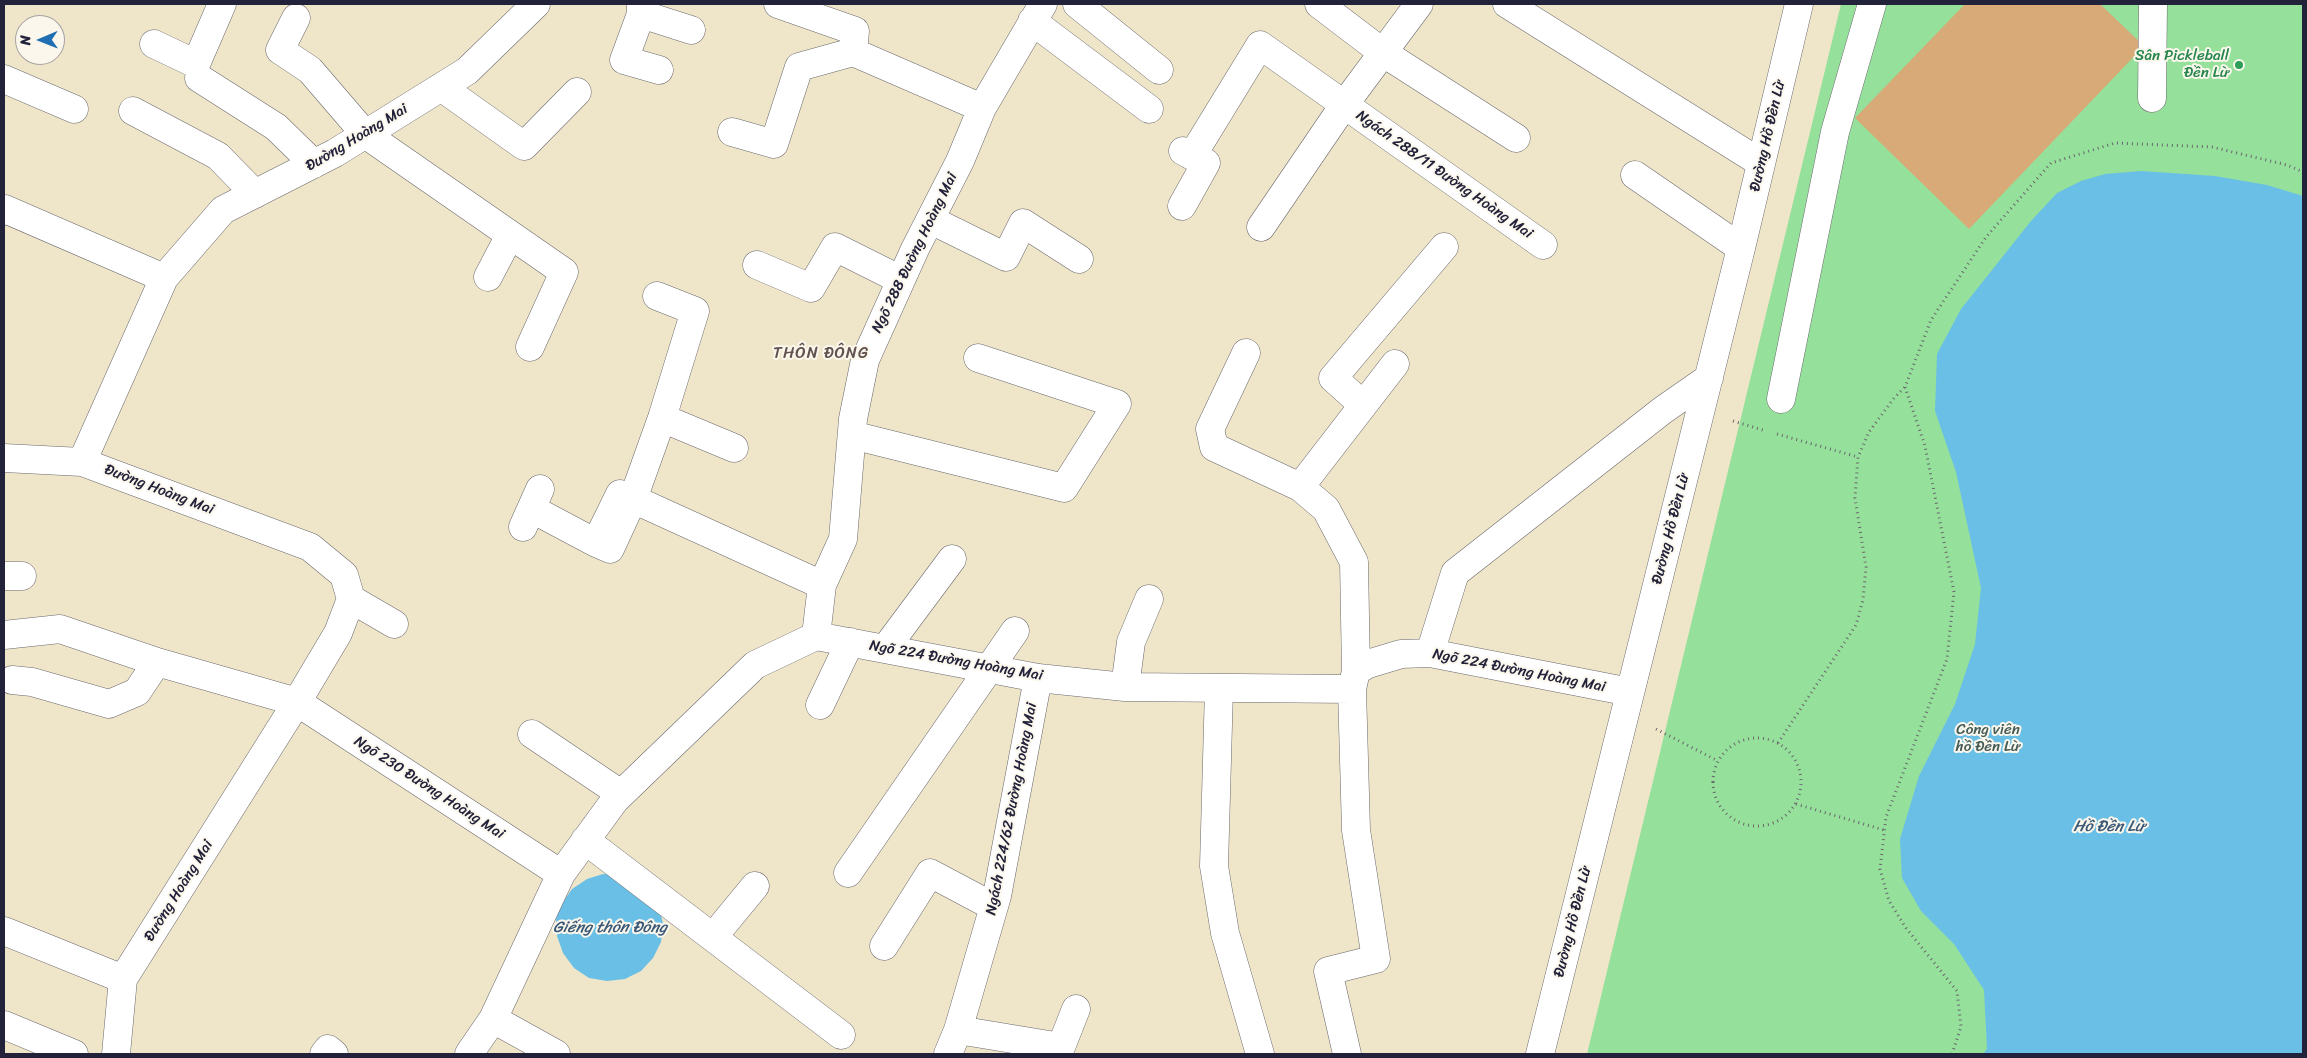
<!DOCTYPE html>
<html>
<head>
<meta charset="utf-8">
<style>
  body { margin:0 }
  #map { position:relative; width:2307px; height:1058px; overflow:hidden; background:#efe6c9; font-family:Sriracha,sans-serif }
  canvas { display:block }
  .frame { position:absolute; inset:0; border:5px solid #22223b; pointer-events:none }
  .north { position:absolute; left:15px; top:15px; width:50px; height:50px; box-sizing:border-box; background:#fbf7ec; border:1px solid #a4a2a5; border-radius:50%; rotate:269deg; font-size:14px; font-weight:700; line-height:20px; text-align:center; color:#22223b }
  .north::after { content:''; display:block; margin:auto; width:18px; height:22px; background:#1f6fb2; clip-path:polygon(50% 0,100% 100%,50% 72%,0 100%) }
</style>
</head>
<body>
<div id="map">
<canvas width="2307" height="1058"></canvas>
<div class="frame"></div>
<div class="north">N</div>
</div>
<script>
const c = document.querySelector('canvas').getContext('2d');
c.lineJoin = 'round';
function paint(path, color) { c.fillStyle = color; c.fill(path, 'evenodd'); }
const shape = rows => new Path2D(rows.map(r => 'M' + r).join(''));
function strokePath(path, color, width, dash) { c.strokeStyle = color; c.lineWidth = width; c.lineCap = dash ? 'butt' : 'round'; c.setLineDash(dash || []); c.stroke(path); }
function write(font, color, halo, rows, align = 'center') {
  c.font = font + ' Sriracha,sans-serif'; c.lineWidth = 4; c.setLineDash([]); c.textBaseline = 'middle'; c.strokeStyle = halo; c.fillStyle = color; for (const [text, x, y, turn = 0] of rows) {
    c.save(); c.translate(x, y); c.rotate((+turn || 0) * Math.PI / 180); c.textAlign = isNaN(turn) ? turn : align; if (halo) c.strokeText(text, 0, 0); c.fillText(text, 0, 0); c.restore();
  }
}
paint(shape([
  [1841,4,2303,4,2303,1054,1587,1054]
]), '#95e09b');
paint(shape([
  [2141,171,2215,176,2267,185,2303,196,2303,1054,1983,1054,1987,1049,1984,990,1954,944,1921,911,1902,878,1900,839,1919,776,1955,704,1975,644,1981,588,1956,472,1935,411,1937,354,1961,309,2031,221,2057,193,2081,181,2105,174],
  [603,874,620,875,659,907,663,924,661,942,653,958,641,971,625,979,607,981,589,978,574,968,563,953,557,936,556,919,562,903,572,889,587,879]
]), '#69bfe6');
paint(shape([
  [1965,4,2100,4,2144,46,1969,229,1855,118]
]), '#d8aa77');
const minor = shape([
  [641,4,641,14,624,60,659,70],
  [778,4,855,31,853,52,982,108],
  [1077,4,1159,70],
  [1319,4,1382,52,1516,138],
  [1507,4,1761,163],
  [641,14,691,30],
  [296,18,280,50,310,70,365,134,564,272,530,347],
  [1032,21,1149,109],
  [154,44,196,64,222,4],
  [199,78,276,127,314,164],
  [4,79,74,109],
  [441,87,524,146,577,92],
  [2152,98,2153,4],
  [133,111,218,156,255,194],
  [732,132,774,144,799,67,853,52],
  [1192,156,1260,45,1543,245],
  [1635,175,1741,248],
  [1182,206,1206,163,1183,151],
  [4,211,5,209,164,278],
  [931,220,1006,257,1023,223,1079,259],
  [1261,227,1344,105,1419,4],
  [757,265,811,288,835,247,901,280],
  [488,277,510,235],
  [657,296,695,311,662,418,633,499,822,585],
  [1246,353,1210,429,1214,447,1300,487,1326,509,1354,562,1356,671,1352,689,1356,830,1376,959,1328,971,1347,1054],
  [1781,399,1835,132,1872,4],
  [1363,405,1333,378,1444,247],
  [662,418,734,448],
  [852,435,1064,488,1117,404,978,358],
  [4,458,82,462,310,547,344,575,351,599,338,633,297,702,123,979,116,1054],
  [82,462,164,278,223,210,335,153,467,71,536,4],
  [1300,487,1395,364],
  [532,509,596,543,620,494,633,499,610,549,596,543],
  [523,527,540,489],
  [4,576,22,576],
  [351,599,394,624],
  [4,635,60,629,157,662,297,702,561,874],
  [816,636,822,585,843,539,853,419,865,360,915,249,960,161,982,108,1043,4],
  [885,649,952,559],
  [1430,653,1455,573,1663,410,1709,378],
  [1356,671,1368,664,1401,654,1430,653,1630,692],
  [12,680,32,682,109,704,137,692,157,662],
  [1125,687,1131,642,1149,599],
  [1219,689,1214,866,1225,933,1260,1054],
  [820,705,850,642],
  [532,734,621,794],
  [585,840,841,1035],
  [848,873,1015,631],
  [4,931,123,979],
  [713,937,755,886],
  [884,946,930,873,994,907],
  [493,1019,556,1054],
  [4,1025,74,1054],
  [958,1030,1061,1047,1076,1009],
  [324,1054,328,1049,334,1054],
  [469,1054,493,1019,561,874,615,800,755,665,816,636,1038,678,1125,687,1352,689],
  [948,1054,958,1030,997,896,1038,678],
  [1540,1054,1741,248,1799,4]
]);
strokePath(minor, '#6a676d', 29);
strokePath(shape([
  [1733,421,1766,431],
  [1777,434,1858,457],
  [1656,729,1718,761],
  '1713 782a44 44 0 1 1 88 0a44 44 0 1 1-88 0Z',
  [1778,743,1856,625,1863,600,1866,567,1855,498,1858,457,1869,432,1894,398,1905,387],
  [1796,804,1884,830],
  [1952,1054,1961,1027,1957,991,1906,928,1889,901,1880,869,1886,817,1947,659,1954,592,1925,446,1905,387,1931,320,1986,237,2051,163,2115,143,2212,147,2287,165,2303,172]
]), '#6a676d', 3, [1, 4]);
strokePath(minor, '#fff', 28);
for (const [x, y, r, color] of [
  [2239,65,5,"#2e9e5b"]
]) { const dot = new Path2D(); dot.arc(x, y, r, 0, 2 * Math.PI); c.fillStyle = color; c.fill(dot); strokePath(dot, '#fbf7ec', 2); }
write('15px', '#27864d', '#fbf7ec', [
  ["Sân Pickleball",2229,56],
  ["Đền Lừ",2229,73]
], 'right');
write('15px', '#22223b', '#fbf7ec', [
  ["Đường Hồ Đền Lừ",1768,136,-77],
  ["Đường Hoàng Mai",357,138,-31],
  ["Ngách 288/11 Đường Hoàng Mai",1444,175,35],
  ["Ngõ 288 Đường Hoàng Mai",915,253,-64],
  ["Đường Hoàng Mai",159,490,21],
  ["Đường Hồ Đền Lừ",1671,529,-76],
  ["Ngõ 224 Đường Hoàng Mai",956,661,10],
  ["Ngõ 224 Đường Hoàng Mai",1519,671,11],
  ["Ngõ 230 Đường Hoàng Mai",429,788,33],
  ["Ngách 224/62 Đường Hoàng Mai",1012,809,-79],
  ["Đường Hoàng Mai",179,891,-58],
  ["Đường Hồ Đền Lừ",1573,922,-76]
]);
write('15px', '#445b58', '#fbf7ec', [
  ["Công viên",1988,730],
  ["hồ Đền Lừ",1988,747]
]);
c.letterSpacing = '1px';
write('16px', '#625250', '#fbf7ec', [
  ["THÔN ĐÔNG",821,354]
]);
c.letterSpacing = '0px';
write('italic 16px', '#3b5977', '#fbf7ec', [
  ["Hồ Đền Lừ",2109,827],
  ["Giếng thôn Đông",610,928]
]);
</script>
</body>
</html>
